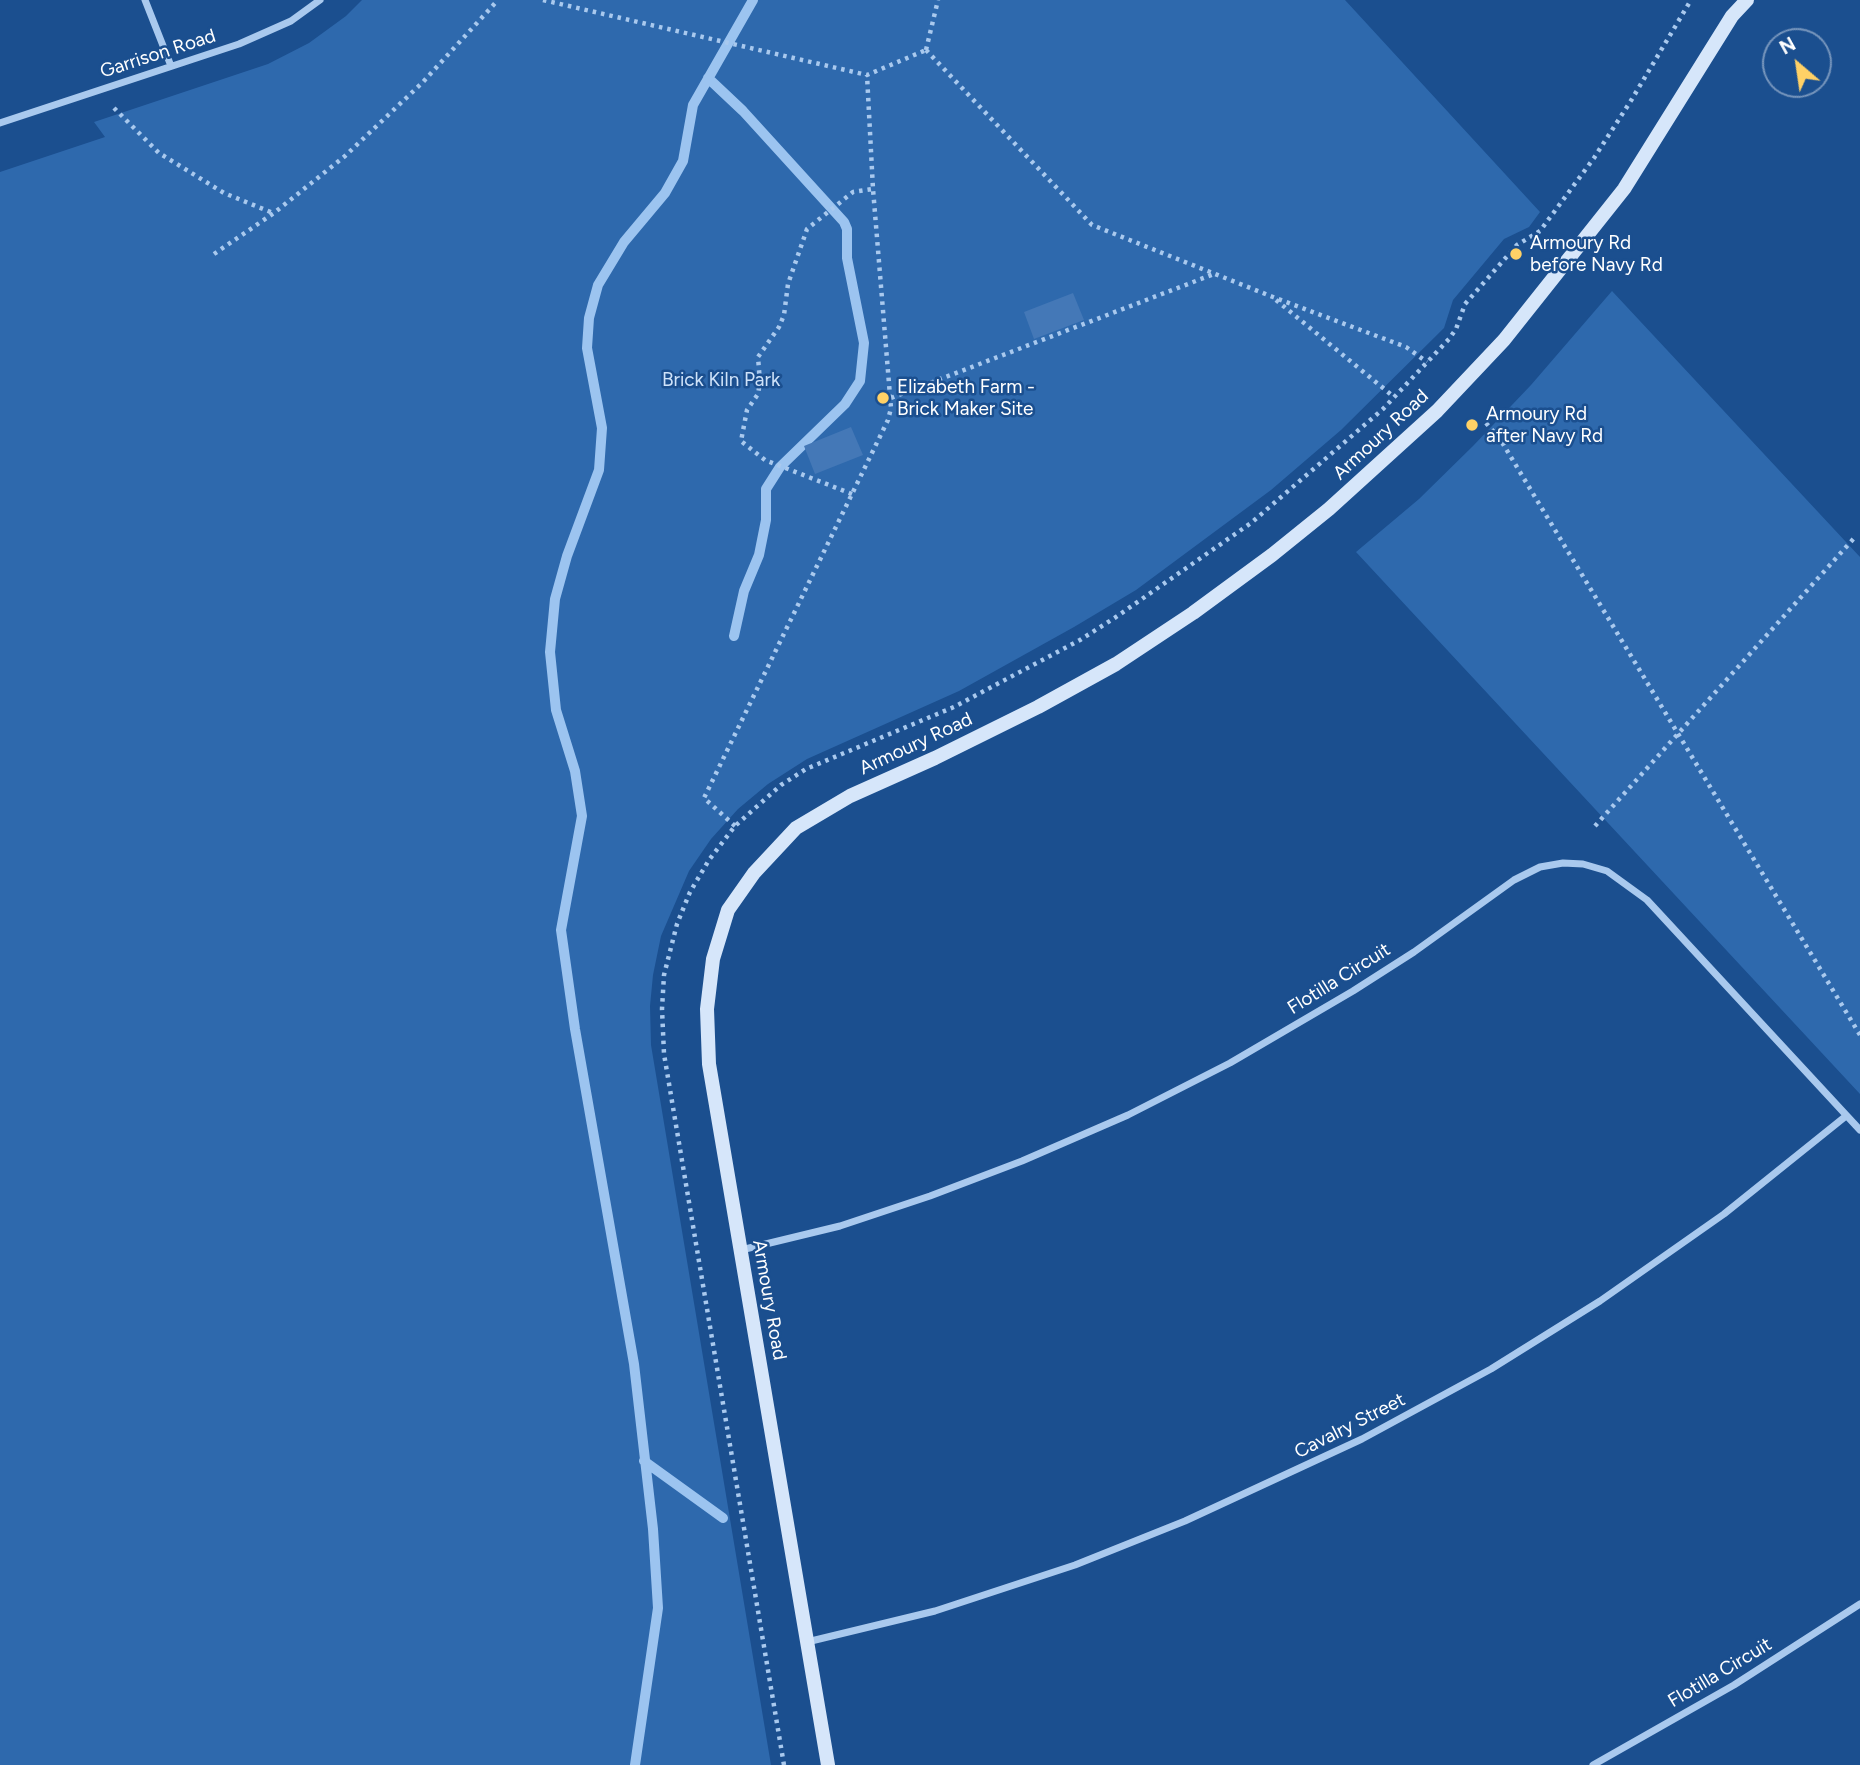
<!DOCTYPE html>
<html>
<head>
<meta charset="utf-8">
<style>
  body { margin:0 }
  #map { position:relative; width:1860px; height:1765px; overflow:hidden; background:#1b4f8f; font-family:Figtree,sans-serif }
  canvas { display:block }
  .north { position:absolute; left:1762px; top:28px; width:70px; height:70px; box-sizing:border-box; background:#1b4f8f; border:2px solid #7695bc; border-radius:50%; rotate:331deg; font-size:19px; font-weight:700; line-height:28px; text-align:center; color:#fff }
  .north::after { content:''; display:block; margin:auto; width:24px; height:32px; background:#ffd166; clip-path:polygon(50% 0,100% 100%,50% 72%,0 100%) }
</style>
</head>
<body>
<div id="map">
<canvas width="1860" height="1765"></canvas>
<div class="north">N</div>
</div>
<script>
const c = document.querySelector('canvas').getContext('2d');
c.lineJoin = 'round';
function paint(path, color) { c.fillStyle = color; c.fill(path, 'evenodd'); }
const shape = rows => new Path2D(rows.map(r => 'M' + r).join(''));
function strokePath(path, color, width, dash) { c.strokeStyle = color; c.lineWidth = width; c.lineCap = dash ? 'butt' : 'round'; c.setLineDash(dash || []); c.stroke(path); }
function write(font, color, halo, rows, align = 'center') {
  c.font = font + ' Figtree,sans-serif'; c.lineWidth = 5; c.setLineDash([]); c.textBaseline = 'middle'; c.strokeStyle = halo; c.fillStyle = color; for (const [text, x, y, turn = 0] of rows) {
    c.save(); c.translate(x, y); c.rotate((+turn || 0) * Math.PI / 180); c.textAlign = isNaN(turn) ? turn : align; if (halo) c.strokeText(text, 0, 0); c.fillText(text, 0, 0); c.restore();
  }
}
paint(shape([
  [362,0,1345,0,1540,212,1529,227,1504,239,1453,300,1444,328,1341,430,1271,490,1136,590,1074,627,959,691,807,759,768,784,738,809,711,839,689,871,661,936,653,975,650,1006,651,1045,771,1765,0,1765,0,172,105,137,94,122,268,64,309,43,346,16],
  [1612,291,1860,557,1860,1094,1356,552,1419,499,1473,446,1531,385]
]), '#2e69ad');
strokePath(shape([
  [708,78,743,111,844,222,847,229,847,258,864,343,860,381,845,404,780,467,766,489,766,520,759,555,744,591,734,636],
  [644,1461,723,1518],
  [635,1765,658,1608,653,1529,634,1364,575,1029,561,930,582,816,575,771,556,710,550,652,555,599,567,556,599,470,602,428,587,348,589,318,598,285,624,242,665,193,683,161,693,105,753,0]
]), '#9cc4f0', 10);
paint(shape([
  [1073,293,1084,320,1034,339,1024,312],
  [851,427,863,455,815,474,804,446]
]), '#4478b7');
strokePath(shape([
  [543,0,867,75,926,50],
  [926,50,1092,225,1273,297,1406,347,1427,362],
  [926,50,938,0],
  [114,108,159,153,224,193,273,213],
  [214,254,274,213,345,156,423,82,498,0],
  [1276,300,1394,397],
  [891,398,1214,274],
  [1486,423,1500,439,1860,1035],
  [852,494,765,460,741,441,747,410,758,394,760,382,758,357,779,327,784,315,788,284,807,229,853,192,873,189],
  [735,826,704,798,888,420,891,408,873,189,867,75],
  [1595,826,1856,536],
  [784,1765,664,1054,662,1009,664,975,677,924,690,892,709,860,735,826,781,785,806,769,954,707,1080,640,1116,617,1251,523,1383,409,1449,339,1456,329,1465,304,1517,245,1540,231,1594,158,1632,99,1691,0]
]), '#a9c9ee', 4.5, [3.5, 5]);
strokePath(shape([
  [145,0,171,66],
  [0,123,239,44,291,21,320,0],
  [741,1250,840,1226,930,1196,1022,1161,1128,1115,1230,1063,1353,991,1414,952,1514,880,1540,867,1563,863,1583,864,1607,871,1647,900,1860,1130],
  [807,1642,935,1611,1075,1565,1185,1521,1362,1439,1491,1369,1600,1301,1724,1214,1846,1116],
  [1593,1765,1734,1685,1860,1604]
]), '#a9c9ee', 7);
strokePath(shape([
  [828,1765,709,1064,707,1009,713,959,728,910,754,873,796,828,850,796,935,758,1038,707,1116,664,1193,613,1272,555,1329,509,1437,411,1504,340,1624,189,1732,16,1747,0]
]), '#d6e6fa', 14);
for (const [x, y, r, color] of [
  [1516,254,7,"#ffd166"],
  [883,398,7,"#ffd166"],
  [1472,425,7,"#ffd166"]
]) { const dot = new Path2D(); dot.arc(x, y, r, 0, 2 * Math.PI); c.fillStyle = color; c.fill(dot); strokePath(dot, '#1b4f8f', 2.5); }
write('19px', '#fff', '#1b4f8f', [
  ["Garrison Road",158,54,-18],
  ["Armoury Road",1381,435,-43],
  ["Armoury Road",916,744,-25],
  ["Flotilla Circuit",1339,979,-32],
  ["Armoury Road",769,1300,80],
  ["Cavalry Street",1350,1426,-27],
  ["Flotilla Circuit",1720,1673,-31]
]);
write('19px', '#fff', '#1b4f8f', [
  ["Armoury Rd",1530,243],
  ["before Navy Rd",1530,265],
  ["Elizabeth Farm -",897,387],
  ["Brick Maker Site",897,409],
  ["Armoury Rd",1486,414],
  ["after Navy Rd",1486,436]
], 'left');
write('19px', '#cfe3fa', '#1b4f8f', [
  ["Brick Kiln Park",721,380]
]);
</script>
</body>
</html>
